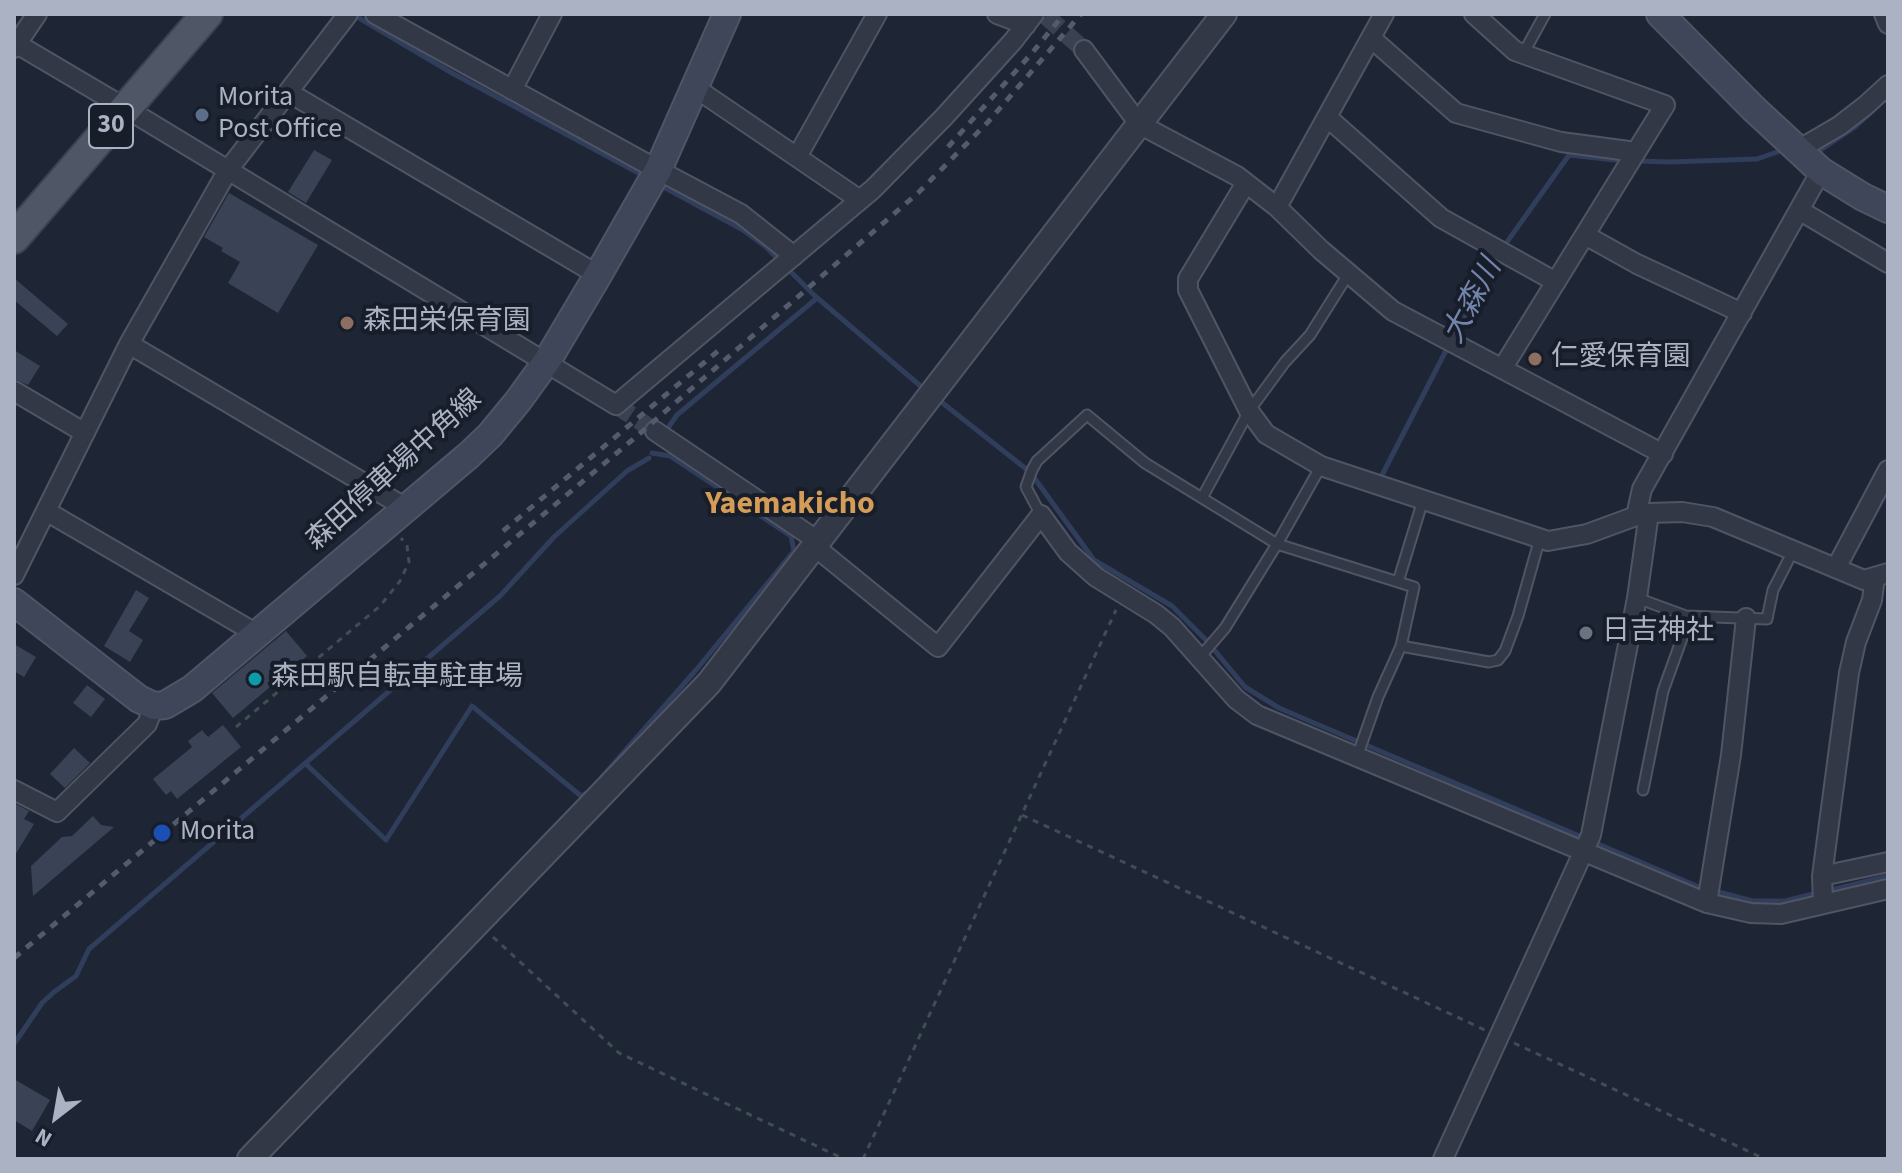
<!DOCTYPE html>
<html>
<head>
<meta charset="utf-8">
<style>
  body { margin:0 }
  #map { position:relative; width:1902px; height:1173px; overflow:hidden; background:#1e2635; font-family:"Source Sans 3",sans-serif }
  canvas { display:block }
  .frame { position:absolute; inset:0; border:16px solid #abb2c3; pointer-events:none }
  .north { position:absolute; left:16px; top:1077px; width:80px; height:80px; -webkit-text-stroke:6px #181d2a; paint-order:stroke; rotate:211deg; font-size:22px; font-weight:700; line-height:32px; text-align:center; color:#abb2c3 }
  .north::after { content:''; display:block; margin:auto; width:28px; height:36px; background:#abb2c3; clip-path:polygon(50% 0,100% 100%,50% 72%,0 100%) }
</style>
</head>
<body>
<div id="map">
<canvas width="1902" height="1173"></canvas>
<div class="frame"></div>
<div class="north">N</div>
</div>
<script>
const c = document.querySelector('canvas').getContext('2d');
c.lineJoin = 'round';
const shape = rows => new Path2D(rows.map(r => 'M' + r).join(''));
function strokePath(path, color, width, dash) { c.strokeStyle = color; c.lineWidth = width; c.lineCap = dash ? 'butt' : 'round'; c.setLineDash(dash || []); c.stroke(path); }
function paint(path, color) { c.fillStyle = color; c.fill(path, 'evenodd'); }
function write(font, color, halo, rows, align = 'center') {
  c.font = font + ' "Source Sans 3","Noto Sans JP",sans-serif'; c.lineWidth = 8; c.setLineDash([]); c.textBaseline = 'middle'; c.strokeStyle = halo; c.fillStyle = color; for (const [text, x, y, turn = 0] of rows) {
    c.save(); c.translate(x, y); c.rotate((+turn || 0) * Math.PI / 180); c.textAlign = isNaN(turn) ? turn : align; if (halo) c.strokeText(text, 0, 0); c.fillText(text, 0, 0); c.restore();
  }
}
strokePath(shape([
  [354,15,452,73,646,177],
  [1819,151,1855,127,1888,97],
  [1638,161,1670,162,1757,159,1786,149],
  [658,184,743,230,766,247,815,296,924,389],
  [935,397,1030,472,1094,560,1172,606,1206,640,1245,687,1279,708,1699,887,1753,901,1785,901,1817,893],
  [668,428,677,415,817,298],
  [1383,480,1380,479,1456,331,1502,249,1569,155,1624,161],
  [306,764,386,840,472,706,581,796,587,793],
  [602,777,696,670,794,551,791,536,670,456,652,453],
  [1827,891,1888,876],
  [14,1044,42,1003,54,992,76,976,89,949,500,596,554,537,627,471,649,458]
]), '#303d5b', 5);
paint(shape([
  [314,150,332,160,306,203,288,192],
  [229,193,318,245,278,313,228,283,240,262,221,251,223,248,204,237],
  [14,278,68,324,57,336,14,300],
  [14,350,40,366,28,385,14,379],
  [136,590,149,598,129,631,143,640,130,662,104,646],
  [286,631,307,656,233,718,212,693],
  [14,644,36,657,24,677,14,671],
  [87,685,105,699,91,717,73,703],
  [223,725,241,747,177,799,171,791,166,795,153,779,192,747,188,741,202,730,208,737],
  [74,748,90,763,65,788,50,774],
  [14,803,29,811,24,819,34,824,14,857],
  [93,816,101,825,114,827,33,896,31,866,62,837,72,836],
  [14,1079,50,1100,32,1131,14,1120]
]), '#3a4356');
strokePath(shape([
  [1046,16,1084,50],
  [616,405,655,431]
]), '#3a4251', 18, [18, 9]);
const service = shape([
  [1523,54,1545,14],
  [1202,498,1249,411,1285,362,1310,335,1349,273],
  [1041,515,1026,487,1032,470,1037,461,1087,415,1145,463,1277,544,1414,587,1401,646,1378,697,1357,757],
  [1398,582,1423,500],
  [1637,598,1686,616,1767,619,1773,590,1793,551],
  [1401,646,1489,662,1498,660,1505,651,1518,616,1540,538],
  [1200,657,1225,628,1277,544,1321,466],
  [1643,790,1663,691,1690,616]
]);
const minor = shape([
  [375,14,658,170,741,214,794,256],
  [997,14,1026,25],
  [1474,14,1515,51,1665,105,1502,369],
  [1884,14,1888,24],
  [1371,38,1456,113,1561,142,1636,152],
  [17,44,127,109,616,405,873,189,944,117,1013,41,1034,14],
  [14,48,37,14],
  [1084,50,1139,124,1237,176,1277,207,1321,250,1393,311,1663,454],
  [694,87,860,200],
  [512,90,552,14],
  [288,92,598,275],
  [1327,117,1441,218,1556,282],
  [1798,150,1839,126,1865,106,1888,85],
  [797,157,877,14],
  [1246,183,1188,279,1188,290,1249,411,1266,434,1321,466,1548,541,1587,534,1636,516,1649,513,1682,512,1713,517,1864,580,1888,573],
  [1277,207,1384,14],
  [1799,210,1888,263],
  [1585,235,1637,264,1742,313],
  [129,344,406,508],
  [14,391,85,433],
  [655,431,818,541],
  [46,511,257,634],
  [1636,516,1642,489,1821,171],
  [814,546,938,647,1041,515,1068,552,1096,577,1156,614,1172,627,1236,699,1257,715,1707,903,1751,913,1781,914,1888,889],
  [1836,568,1888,470],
  [14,575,129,344,228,170,348,14],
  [14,790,57,812,147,724,154,706],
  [1822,876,1888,862],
  [1707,903,1731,755,1746,618],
  [1823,904,1822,876,1849,673,1856,642,1872,600,1875,577],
  [1443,1159,1591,835,1637,598,1649,513]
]);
const tertiary = shape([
  [250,1159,709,683,1224,14]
]);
const secondary = shape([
  [1660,14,1754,109,1821,171,1863,197,1888,209],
  [14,602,139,699,154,706,165,705,192,689,469,455,490,435,518,401,547,361,598,275,658,170,727,14]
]);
const primary = shape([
  [14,238,207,14]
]);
strokePath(service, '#4f5564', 13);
strokePath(minor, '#4f5564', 22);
strokePath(tertiary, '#4f5564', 28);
strokePath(secondary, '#4f5564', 30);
strokePath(primary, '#3b414f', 34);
strokePath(shape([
  [236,727,380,606,400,581,409,562,407,546,401,538],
  [1022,815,1485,1030],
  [493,937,619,1053,844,1159],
  [1514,1043,1765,1159],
  [863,1159,1116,610]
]), '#3e4f54', 3, [6, 6]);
strokePath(service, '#323846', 9);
strokePath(minor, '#323846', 18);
strokePath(tertiary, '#323846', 24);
strokePath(secondary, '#404659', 26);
strokePath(primary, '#4f5666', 30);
strokePath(shape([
  [948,147,1032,53,1064,14],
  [503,531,718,351],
  [14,958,631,441,918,193,988,122,1081,14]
]), '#535b6d', 5, [8, 8]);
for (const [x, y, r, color] of [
  [202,115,8,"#5c6f8a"],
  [347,323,8,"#8d6e63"],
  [1535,359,8,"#8d6e63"],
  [1586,633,8,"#6b7280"],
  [255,679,8,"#0f9aa8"],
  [162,833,10,"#1a4fb4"]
]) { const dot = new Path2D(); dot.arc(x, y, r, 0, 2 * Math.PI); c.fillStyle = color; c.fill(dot); strokePath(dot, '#181d2a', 3); }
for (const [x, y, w] of [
  [111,126,44]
]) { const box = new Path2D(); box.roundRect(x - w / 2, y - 22, w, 44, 6); c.fillStyle = '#181d2a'; c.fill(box); strokePath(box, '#abb2c3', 2); }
write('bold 26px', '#abb2c3', null, [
  ["30",111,126]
]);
write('28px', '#abb2c3', '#181d2a', [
  ["Morita",218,99],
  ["Post Office",218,131],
  ["森田栄保育園",363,323],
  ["仁愛保育園",1551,359],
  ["日吉神社",1602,633],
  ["森田駅自転車駐車場",271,679],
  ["Morita",180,833]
], 'left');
write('28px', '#abb2c3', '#181d2a', [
  ["森田停車場中角線",395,471,-42]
]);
write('italic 30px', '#7385ad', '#181d2a', [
  ["大森川",1474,302,-62]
]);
write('bold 32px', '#d49c56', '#181d2a', [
  ["Yaemakicho",790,506]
]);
</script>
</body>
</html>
